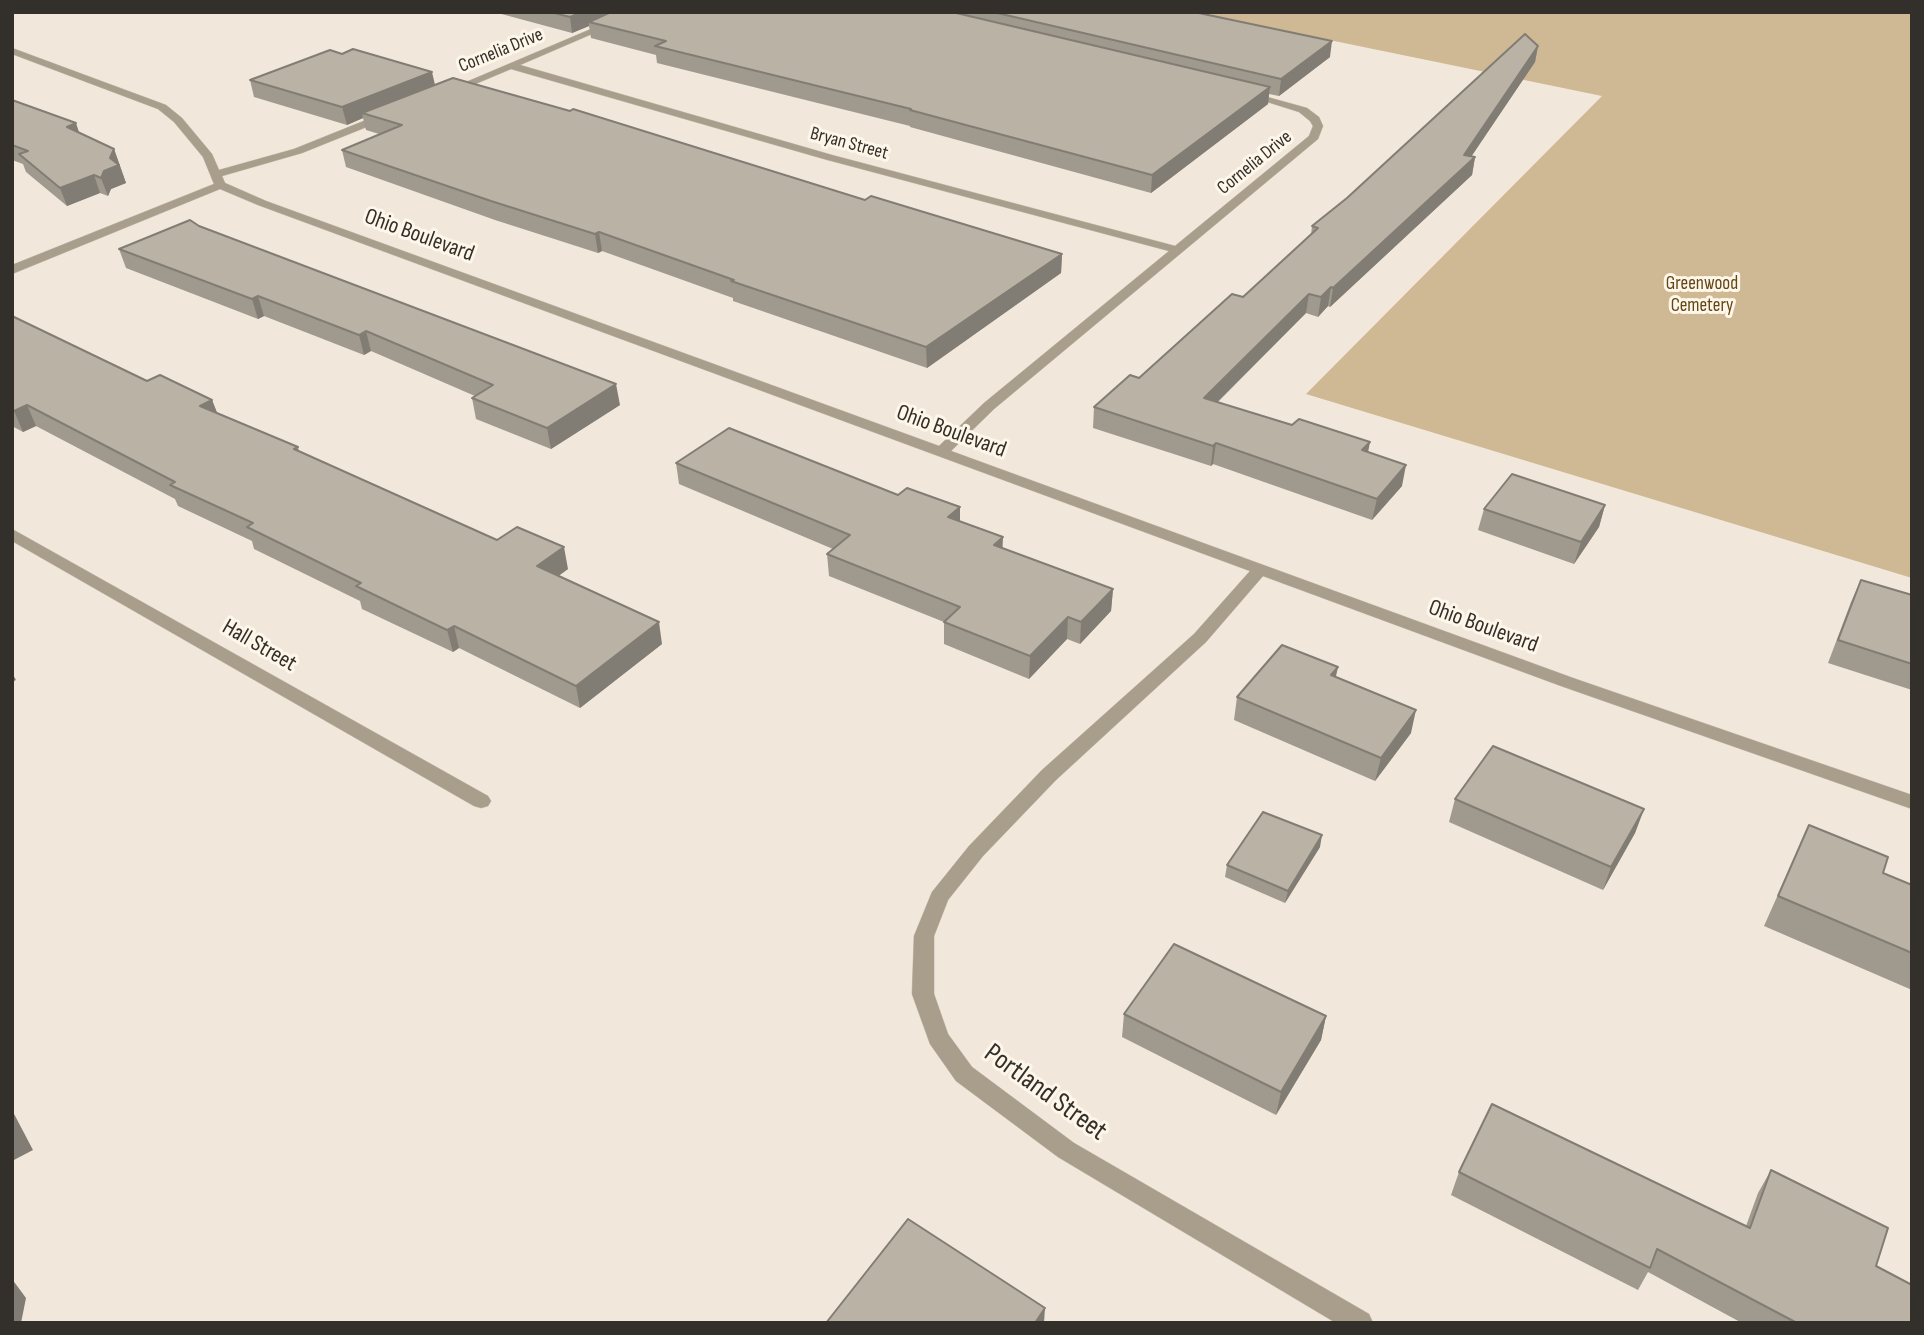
<!DOCTYPE html>
<html>
<head>
<meta charset="utf-8">
<style>
  body { margin:0 }
  #map { position:relative; width:1924px; height:1335px; overflow:hidden; background:#f1e8db; font-family:"Sofia Sans Condensed",sans-serif }
  canvas { display:block }
  .frame { position:absolute; inset:0; border:14px solid #33302b; pointer-events:none }
</style>
</head>
<body>
<div id="map">
<canvas width="1924" height="1335"></canvas>
<div class="frame"></div>
</div>
<script>
const c = document.querySelector('canvas').getContext('2d');
c.lineJoin = 'round';
function paint(path, color) { c.fillStyle = color; c.fill(path, 'evenodd'); }
const shape = rows => new Path2D(rows.map(r => 'M' + r).join(''));
function strokePath(path, color, width, dash) { c.strokeStyle = color; c.lineWidth = width; c.lineCap = dash ? 'butt' : 'round'; c.setLineDash(dash || []); c.stroke(path); }
function write(font, color, halo, rows, align = 'center') {
  c.font = font + ' "Sofia Sans Condensed",sans-serif'; c.lineWidth = 6; c.setLineDash([]); c.textBaseline = 'middle'; c.strokeStyle = halo; c.fillStyle = color; for (const [text, x, y, turn = 0] of rows) {
    c.save(); c.translate(x, y); c.rotate((+turn || 0) * Math.PI / 180); c.textAlign = isNaN(turn) ? turn : align; if (halo) c.strokeText(text, 0, 0); c.fillText(text, 0, 0); c.restore();
  }
}
paint(shape([
  [1193,12,1912,12,1912,578,1306,394,1602,96]
]), '#cfb894');
const street = shape([
  [631,12,643,12,520,65,832,155,1175,246,1309,136,1313,126,1310,121,1299,112,1242,94,1242,90,1307,108,1319,117,1323,126,1318,139,994,409,951,451,1573,678,1912,795,1912,809,1561,686,1263,576,1206,642,1056,780,983,856,948,900,934,936,934,994,948,1034,972,1067,1074,1143,1369,1314,1373,1323,1336,1323,1058,1157,956,1081,930,1044,912,994,914,936,932,892,969,846,1042,770,1194,634,1250,571,258,205,220,189,12,274,12,265,214,184,203,157,174,122,158,109,12,54,12,48,166,105,182,118,212,154,219,170,294,149,381,114,389,114,389,118,302,153,222,176,225,183,266,201,939,446,984,403,1169,251,824,159,511,69,454,93,445,91,631,12],
  [12,529,488,796,491,801,488,806,481,808,474,806,12,541,12,529]
]);
strokePath(street, '#cbc3b8', 1);
paint(street, '#a99d8c');
paint(shape([
  [494,12,1194,12,1330,57,1279,96,1269,94,1268,104,1151,193,910,127,910,126,657,63,656,55,591,38,589,26,572,33],
  [1538,46,1535,62,1471,156,1475,157,1472,175,1330,307,1328,306,1318,317,1306,313,1218,402,1368,452,1402,486,1372,520,1213,464,1211,466,1093,428,1094,407,1139,378,1243,297,1311,235,1312,226],
  [250,80,435,85,1062,254,1061,273,927,368,733,301,733,298,602,251,598,253,495,220,346,167,342,150,379,134,366,130,363,118,347,125,254,97],
  [12,100,114,149,126,183,111,189,108,196,100,193,67,206,26,172,23,164,12,160],
  [199,226,620,405,551,449,476,419,472,398,475,396,371,351,364,355,264,316,258,319,126,268,119,249],
  [12,316,147,381,212,400,217,413,298,447,299,451,497,540,568,569,558,576,662,644,580,708,459,648,453,652,362,609,360,601,254,549,252,541,178,506,175,499,36,426,23,432,12,426],
  [676,463,898,495,960,507,960,521,1002,548,1113,589,1111,611,1080,644,1067,639,1029,679,944,644,944,622,829,576,827,554,833,549,679,484],
  [1605,505,1599,527,1574,564,1478,530,1484,509],
  [1861,580,1912,595,1912,690,1828,663,1851,602],
  [1336,677,1411,733,1375,781,1234,720,1237,697],
  [1455,799,1644,809,1635,833,1603,890,1449,822],
  [1809,825,1883,873,1912,885,1912,990,1764,926],
  [1320,847,1285,903,1225,877,1227,865],
  [1124,1014,1326,1016,1321,1040,1276,1115,1122,1037],
  [1771,1170,1876,1266,1912,1323,1742,1323,1648,1272,1638,1290,1451,1195,1459,1172,1746,1226,1758,1193]
]), '#a0998e');
paint(shape([
  [582,12,623,12,589,22,589,26,572,33,570,17],
  [1332,41,1330,57,1279,96,1281,79],
  [1538,46,1535,62,1463,169,1475,157,1472,175,1330,307,1333,288,1464,155],
  [432,72,436,89,362,113,363,118,347,125,342,107],
  [1270,87,1268,104,1151,193,1152,175],
  [76,123,82,141,67,127],
  [114,149,126,183,111,189,108,196,101,178],
  [94,175,100,193,67,206,60,188],
  [599,232,602,251,598,253,595,234],
  [1062,254,1061,273,927,368,926,347],
  [1331,287,1328,306,1318,317,1321,297],
  [1309,294,1306,313,1201,418,1204,398],
  [258,296,264,316,258,319,252,299],
  [366,331,371,351,364,355,359,335],
  [616,384,620,405,551,449,547,428],
  [212,400,220,420,200,406],
  [27,405,36,426,23,432,14,411],
  [1370,442,1366,463,1362,450],
  [1216,443,1213,464,1211,466,1213,446],
  [1406,465,1402,486,1372,520,1377,499],
  [1605,505,1599,527,1574,564,1581,542],
  [960,507,960,529,948,517],
  [1003,537,1002,559,994,545],
  [564,547,568,569,542,588,537,566],
  [1113,589,1111,611,1080,644,1081,622],
  [1068,617,1067,639,1029,679,1030,656],
  [659,622,662,644,580,708,576,686],
  [454,626,459,648,453,652,447,630],
  [1338,667,1333,690,1331,675],
  [12,673,16,680,12,682],
  [1416,710,1411,733,1375,781,1381,758],
  [1644,809,1635,833,1603,890,1611,867],
  [1322,835,1320,847,1285,903,1288,891],
  [1326,1016,1321,1040,1276,1115,1281,1092],
  [12,1110,33,1150,12,1161],
  [12,1279,26,1298,21,1323,12,1323],
  [1045,1308,1044,1323,1035,1323]
]), '#827d74');
const building = shape([
  [550,12,582,12,570,17,550,12],
  [611,12,952,12,1270,87,1152,175,910,110,911,109,655,46,666,41,589,22,611,12],
  [993,12,1194,12,1332,41,1281,79,993,12],
  [1525,34,1538,46,1464,155,1475,157,1333,288,1331,287,1321,297,1309,294,1204,398,1292,425,1299,419,1370,442,1362,450,1406,465,1377,499,1216,443,1213,446,1094,407,1130,375,1139,378,1232,294,1243,297,1318,228,1312,226,1347,198,1525,34],
  [353,49,432,72,342,107,250,80,330,50,342,54,353,49],
  [453,78,570,111,573,109,865,200,871,196,1062,254,926,347,731,281,734,280,599,232,595,234,491,201,342,150,402,125,362,113,453,78],
  [12,100,76,123,67,127,114,149,110,158,119,165,104,171,101,178,94,175,60,188,19,154,28,151,12,145,12,100],
  [190,220,199,226,616,384,547,428,472,398,493,385,366,331,359,335,258,296,252,299,119,249,190,220],
  [12,316,147,381,160,375,212,400,200,406,298,447,294,449,497,540,517,527,564,547,537,566,659,622,576,686,454,626,447,630,356,586,361,583,247,527,253,523,170,485,175,482,27,405,14,411,12,411,12,316],
  [729,428,898,495,907,488,960,507,948,517,1003,537,994,545,1113,589,1081,622,1068,617,1030,656,944,622,960,607,827,554,850,535,676,463,729,428],
  [1512,474,1605,505,1581,542,1484,509,1512,474],
  [1861,580,1912,595,1912,664,1838,640,1861,580],
  [1282,645,1338,667,1331,675,1416,710,1381,758,1237,697,1282,645],
  [1493,746,1644,809,1611,867,1455,799,1493,746],
  [1263,812,1322,835,1288,891,1227,865,1263,812],
  [1809,825,1888,857,1883,873,1912,885,1912,953,1778,896,1809,825],
  [1174,944,1326,1016,1281,1092,1124,1014,1174,944],
  [1492,1104,1750,1228,1771,1170,1888,1228,1876,1266,1912,1285,1912,1323,1797,1323,1657,1249,1650,1268,1459,1172,1492,1104],
  [908,1219,1045,1308,1035,1323,826,1323,908,1219]
]);
paint(building, '#bab2a5');
strokePath(building, '#827d74', 2);
write('19px', '#33302b', '#fef6e9', [
  ["Cornelia Drive",501,51,-22],
  ["Bryan Street",849,144,15],
  ["Cornelia Drive",1255,163,-39]
]);
write('19px', '#624716', '#fef6e9', [
  ["Greenwood",1702,284],
  ["Cemetery",1702,306]
]);
write('23px', '#33302b', '#fef6e9', [
  ["Ohio Boulevard",419,236,20],
  ["Ohio Boulevard",951,432,20],
  ["Ohio Boulevard",1483,627,20],
  ["Hall Street",259,646,30]
]);
write('28px', '#33302b', '#fef6e9', [
  ["Portland Street",1045,1093,36]
]);
</script>
</body>
</html>
